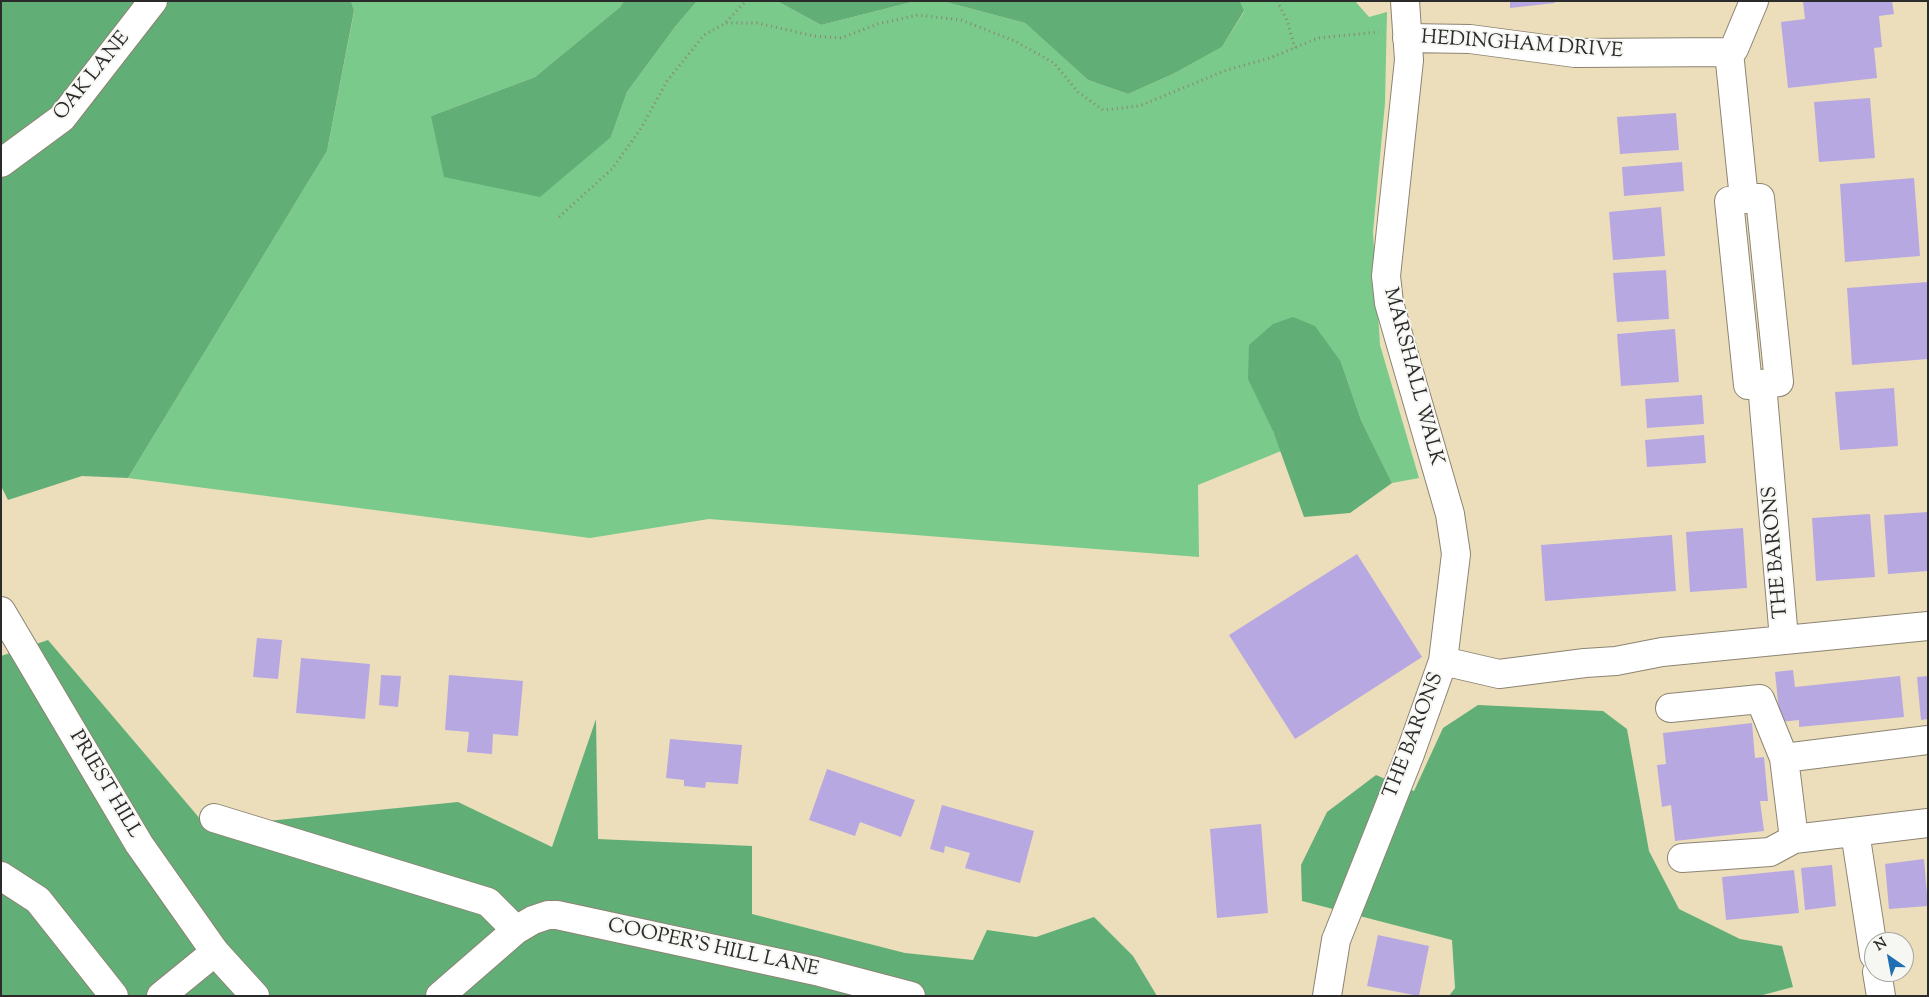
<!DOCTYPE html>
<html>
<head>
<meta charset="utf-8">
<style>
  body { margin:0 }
  #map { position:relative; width:1929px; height:997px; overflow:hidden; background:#ecdebb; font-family:"Sorts Mill Goudy",serif }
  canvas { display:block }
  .frame { position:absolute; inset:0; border:2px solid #2b2b2b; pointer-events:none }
  .north { position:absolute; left:1864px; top:932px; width:50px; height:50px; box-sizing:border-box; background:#f6f6f2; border:1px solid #a5a5a2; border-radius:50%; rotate:327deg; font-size:14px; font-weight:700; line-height:20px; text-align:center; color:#2b2b2b }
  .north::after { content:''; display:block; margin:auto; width:18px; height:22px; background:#1f6fb2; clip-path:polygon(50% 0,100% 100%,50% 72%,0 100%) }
</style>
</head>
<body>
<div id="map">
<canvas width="1929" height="997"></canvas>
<div class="frame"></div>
<div class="north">N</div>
</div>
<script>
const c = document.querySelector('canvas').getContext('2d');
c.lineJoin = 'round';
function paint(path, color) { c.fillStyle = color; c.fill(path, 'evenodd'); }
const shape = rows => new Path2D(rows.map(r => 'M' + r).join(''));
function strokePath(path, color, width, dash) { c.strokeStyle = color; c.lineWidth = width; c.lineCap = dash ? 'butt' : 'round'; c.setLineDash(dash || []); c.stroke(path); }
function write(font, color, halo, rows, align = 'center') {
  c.font = font + ' "Sorts Mill Goudy",serif'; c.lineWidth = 4; c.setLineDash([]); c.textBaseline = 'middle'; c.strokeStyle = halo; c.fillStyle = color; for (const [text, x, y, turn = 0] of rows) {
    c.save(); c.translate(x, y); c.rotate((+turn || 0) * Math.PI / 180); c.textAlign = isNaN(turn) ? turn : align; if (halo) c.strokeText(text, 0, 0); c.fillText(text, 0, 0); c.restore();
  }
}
paint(shape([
  [351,1,624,1,620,7,535,77,431,116,611,137,627,92,675,27,697,1,777,1,821,25,916,1,942,1,1025,23,1088,80,1128,94,1173,74,1222,47,1244,12,1240,1,1355,1,1369,17,1387,12,1385,103,1373,232,1380,345,1419,478,1392,483,1361,420,1341,362,1273,431,1281,451,1198,485,1199,557,709,519,590,538,128,478,327,151,354,12]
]), '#79ca8b');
paint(shape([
  [1,1,351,1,354,11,327,151,128,478,82,476,8,500,1,486],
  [624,1,697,1,675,27,627,92,611,137,540,197,444,177,431,116,535,77,620,7],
  [777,1,916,1,821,25],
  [942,1,1240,1,1244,11,1222,47,1173,74,1128,94,1088,80,1025,23],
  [1293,317,1315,326,1341,362,1361,420,1392,483,1350,513,1304,517,1273,431,1248,379,1249,345,1273,324],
  [48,640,207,827,458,802,552,847,596,719,598,839,752,846,752,914,905,953,973,960,987,930,1036,937,1094,917,1133,956,1157,996,1,996,1,656],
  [1478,705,1603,711,1627,729,1649,851,1679,909,1740,939,1782,946,1793,987,1759,996,1449,996,1455,988,1452,940,1302,901,1301,865,1327,812,1376,775,1414,791,1443,728]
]), '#62ae77');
paint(shape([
  [1510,1,1555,1,1555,3,1510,8],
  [1803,1,1892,1,1894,14,1879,16,1882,47,1874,48,1877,78,1788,88,1781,22,1805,19],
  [1870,98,1875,158,1819,162,1814,102],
  [1676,113,1679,150,1620,154,1617,117],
  [1682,162,1684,191,1624,196,1622,167],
  [1914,178,1920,256,1845,262,1840,184],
  [1661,207,1665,256,1613,260,1609,212],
  [1666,270,1669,319,1617,322,1613,273],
  [1928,282,1928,359,1852,365,1847,288],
  [1675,329,1679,382,1621,386,1617,334],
  [1894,388,1898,446,1840,450,1835,392],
  [1702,395,1704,424,1647,428,1645,399],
  [1704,435,1706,463,1647,467,1645,440],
  [1928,512,1928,571,1888,574,1884,515],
  [1870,514,1875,577,1816,581,1812,518],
  [1743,528,1747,588,1690,592,1686,532],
  [1672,535,1676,591,1545,601,1541,545],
  [1357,554,1422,657,1295,739,1229,635],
  [257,638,282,640,278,679,253,677],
  [301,658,370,664,365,719,296,713],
  [1793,670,1795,687,1900,676,1904,717,1799,727,1799,720,1780,722,1775,672],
  [381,675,401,676,398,707,379,705],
  [449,675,523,681,518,736,493,734,492,754,467,752,469,732,445,730],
  [1928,676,1928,719,1921,720,1917,677],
  [1752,723,1755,758,1764,757,1768,801,1760,801,1764,831,1675,841,1671,805,1662,807,1657,765,1666,764,1663,733],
  [670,739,742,745,738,784,706,782,705,788,684,786,684,780,666,778],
  [827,769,915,800,901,837,860,822,855,836,809,820],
  [942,805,1034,831,1020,883,965,868,970,853,945,846,944,853,930,849],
  [1261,824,1268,913,1217,918,1210,829],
  [1924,859,1928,906,1889,909,1885,864],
  [1832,865,1836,906,1805,910,1801,868],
  [1794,870,1799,913,1726,920,1722,877],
  [1378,935,1429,946,1419,996,1367,986]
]), '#b8a8e1');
const minor = shape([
  [1407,38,1470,39,1575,53,1729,52,1734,49,1754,1],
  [1729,52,1744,199,1729,201,1748,385,1762,384,1784,639],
  [1,163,62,118,153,1],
  [1744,199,1760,198,1779,382,1762,384],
  [1443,661,1499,674,1585,663,1616,661,1662,652,1928,626],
  [1670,708,1760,699,1784,758],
  [1928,740,1784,758,1794,839,1928,823],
  [214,818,488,902,516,930],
  [1855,832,1874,955],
  [1682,858,1770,852,1794,839],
  [1,876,38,900,114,996],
  [1877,972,1881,996],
  [161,996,215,952],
  [440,996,516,930,533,920,548,915,557,915,816,971,911,996],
  [1327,996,1336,940,1410,754,1443,661,1456,554,1450,514,1389,303,1386,276,1409,60,1405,1]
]);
const major = shape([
  [1,611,139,844,215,952,255,996]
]);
strokePath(minor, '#8c8473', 30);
strokePath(major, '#8c8473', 30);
strokePath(shape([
  [1277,1,1287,20,1295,48],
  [726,22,746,1],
  [559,217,612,169,640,130,667,81,704,35,726,23,757,23,814,36,841,38,878,24,918,15,961,20,1015,41,1054,63,1078,92,1103,110,1139,106,1227,70,1270,58,1318,38,1379,32]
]), '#8c8473', 3, [1, 4]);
strokePath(minor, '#fff', 28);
strokePath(major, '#fff', 28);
write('20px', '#2b2b2b', '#f6f6f2', [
  ["HEDINGHAM DRIVE",1522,46,4],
  ["OAK LANE",93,77,-51],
  ["MARSHALL WALK",1412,377,75],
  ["THE BARONS",1777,552,-95],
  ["THE BARONS",1415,736,-69],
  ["PRIEST HILL",104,785,59],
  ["COOPER'S HILL LANE",713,949,12]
]);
</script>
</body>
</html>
